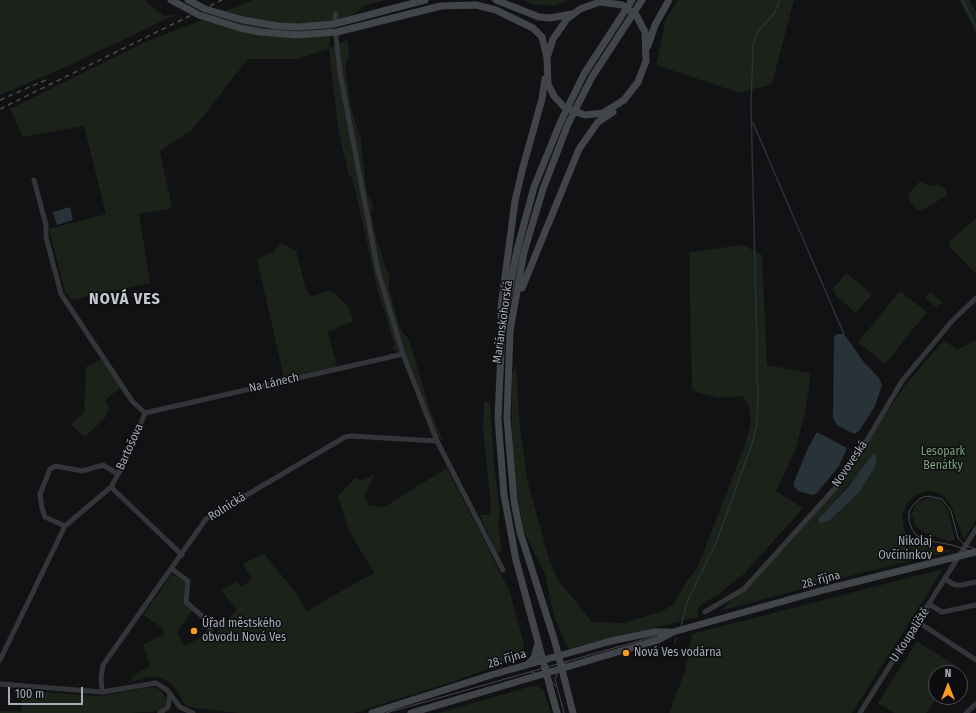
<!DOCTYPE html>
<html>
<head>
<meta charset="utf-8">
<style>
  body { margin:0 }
  #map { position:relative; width:976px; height:713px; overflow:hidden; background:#121214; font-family:"Fira Sans Condensed",sans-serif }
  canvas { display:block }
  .north { position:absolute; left:928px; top:665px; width:40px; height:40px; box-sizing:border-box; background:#0d0d0f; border:1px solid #494c52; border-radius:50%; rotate:0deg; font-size:11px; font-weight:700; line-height:16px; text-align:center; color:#a3abb6 }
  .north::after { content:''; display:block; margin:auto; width:14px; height:18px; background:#ff9b1f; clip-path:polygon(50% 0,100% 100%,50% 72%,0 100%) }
  .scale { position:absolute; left:8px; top:687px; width:75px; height:18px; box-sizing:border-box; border:2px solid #a3abb6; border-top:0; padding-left:5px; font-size:12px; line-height:14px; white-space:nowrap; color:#a3abb6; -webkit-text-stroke:3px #0d0d0f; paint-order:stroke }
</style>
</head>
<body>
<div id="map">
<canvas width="976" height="713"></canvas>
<div class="north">N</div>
<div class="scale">100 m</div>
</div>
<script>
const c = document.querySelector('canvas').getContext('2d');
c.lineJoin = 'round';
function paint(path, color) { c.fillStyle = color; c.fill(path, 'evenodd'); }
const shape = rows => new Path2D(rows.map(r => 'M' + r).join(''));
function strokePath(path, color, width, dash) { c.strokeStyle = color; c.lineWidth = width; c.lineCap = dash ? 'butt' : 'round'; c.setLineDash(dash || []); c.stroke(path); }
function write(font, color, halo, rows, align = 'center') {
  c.font = font + ' "Fira Sans Condensed",sans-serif'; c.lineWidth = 3; c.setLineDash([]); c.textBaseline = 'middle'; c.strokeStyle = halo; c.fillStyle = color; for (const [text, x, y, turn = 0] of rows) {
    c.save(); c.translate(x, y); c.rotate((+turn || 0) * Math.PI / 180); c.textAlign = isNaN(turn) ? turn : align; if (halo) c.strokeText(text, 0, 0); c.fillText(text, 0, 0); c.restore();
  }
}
paint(shape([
  [0,0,144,0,164,16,177,14,68,66,0,95],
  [253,0,386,0,366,5,352,15,347,16,332,28,329,48,347,40,349,55,345,65,347,81,352,111,361,139,366,187,368,196,373,204,371,214,377,242,389,276,389,288,399,325,403,333,409,339,430,410,443,440,436,438,404,357,392,348,394,344,392,337,377,288,352,176,349,176,338,128,329,49,297,59,248,59,192,130,160,151,172,208,139,214,150,283,72,300,65,292,49,229,106,214,84,126,23,137,10,109,143,43],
  [523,0,571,0,552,6,531,4],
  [678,0,794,0,772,84,740,93,656,65,666,19],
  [959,0,969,0,976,12,976,33],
  [920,181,930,186,937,185,944,187,947,192,946,196,921,211,918,211,908,199,908,195],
  [976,219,976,274,949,246,949,241],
  [281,243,296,251,306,289,309,294,312,296,328,291,336,294,349,308,353,321,328,332,337,367,284,378,257,259,273,252],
  [743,245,762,255,767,365,811,373,805,413,795,451,776,491,803,508,745,573,720,593,698,607,698,617,571,648,567,647,554,616,545,574,523,530,515,480,512,442,512,375,516,365,520,429,528,483,550,562,559,581,592,622,624,623,660,612,673,605,687,581,698,566,745,445,751,423,749,406,742,396,720,398,696,392,692,389,689,252],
  [846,273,872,294,856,313,836,296,833,289],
  [900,291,927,312,885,364,858,342],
  [930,292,942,302,937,308,925,298],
  [944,340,957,350,976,340,976,520,964,540,951,505,944,496,936,492,927,491,916,495,908,502,902,515,904,529,908,537,916,542,952,551,869,571,720,611,782,551,836,487,906,384],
  [854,479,840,510,830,520,821,515],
  [101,359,120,388,105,400,109,407,105,418,85,437,70,424,84,413,86,367],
  [484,402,490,402,494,464,500,509,498,525,502,551,497,553,480,515,489,515,491,506,483,430],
  [447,468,510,592,524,645,520,657,458,680,354,713,238,713,189,707,185,705,175,687,166,680,156,677,149,677,131,682,132,677,135,674,150,666,143,645,164,634,161,627,143,615,172,574,186,582,184,597,194,608,177,632,184,646,207,634,210,638,220,629,237,609,221,591,237,581,241,587,252,579,243,564,264,553,295,592,307,611,366,577,375,574,349,531,338,496,355,478,361,480,375,474,364,497,369,505,384,507],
  [929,497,939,500,943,503,948,511,955,539,953,541,947,541,922,531,915,525,913,517,910,517,917,503],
  [943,569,852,713,669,713,685,671,692,634],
  [917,641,956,666,952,673,936,673,937,697,926,713,894,713,878,703],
  [532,686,539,687,544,691,551,713,438,713],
  [151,687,159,689,165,695,167,703,159,711,132,713,0,713,0,711,22,711,22,691,100,696]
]), '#1a221a');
paint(shape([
  [70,207,73,220,57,225,53,212],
  [836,334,844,334,863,361,879,378,882,385,875,406,860,430,854,434,837,425,833,418,834,338],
  [817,432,847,448,839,466,817,493,812,495,798,491,794,486,794,482,808,448],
  [873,454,875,455,877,459,874,468,861,490,830,520,820,524,818,519,849,486]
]), '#283339');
strokePath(shape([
  [962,0,976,26],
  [753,123,844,334],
  [681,626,687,602,716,543,752,444,757,425,758,389,757,379,757,348,751,106,753,44,758,31,774,14,780,0],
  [675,642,676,639]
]), '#283339', 1.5);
strokePath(shape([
  [335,18,336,14],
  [336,37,340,73,378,271,403,354,437,441,503,570],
  [145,413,403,354],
  [111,487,182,555],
  [65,526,45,517,42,508,40,494,50,469,56,466,82,471,103,465,118,474],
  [172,569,188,581,186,602,210,623,210,632],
  [945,579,955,585,962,585,976,582],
  [929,604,942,612,976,605],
  [705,612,744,589,837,486,864,445,902,381,952,321,976,298],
  [918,622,976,660],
  [0,660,65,526,111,487,127,458,145,413,132,401,61,294,46,237,46,225,34,180],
  [0,684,102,692,156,683,167,690,180,707,193,713],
  [102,692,101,677,103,665,206,519,345,437,351,436,437,441],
  [160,713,168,707,170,694],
  [860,713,976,529],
  [966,713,976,704]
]), '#333539', 5);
strokePath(shape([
  [171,0,199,15,240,28,260,32,297,35,337,32,441,6,476,5,496,10,533,28,542,37,547,58],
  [188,0,205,9,243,20,278,26,298,27,334,24,425,0],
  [496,0,539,17,550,18,572,14],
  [600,2,622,5,636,15,645,32,646,61,638,82,624,100,603,113,585,115,565,108,554,96,548,84,547,58,553,39,567,19,580,9,600,2],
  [648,46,655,25,669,0],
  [522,288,579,149,598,122,613,112],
  [501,317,501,307,515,201,523,167,542,99,545,79],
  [528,664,534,658,538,643],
  [372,713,491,675,611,641,654,632,670,632],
  [411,713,658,640,673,632,827,589,976,552],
  [557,713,516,560,504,495,498,418,502,330,517,250,534,187,561,121,584,74,632,0],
  [573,713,555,642,520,532,514,501,507,418,510,331,524,252,543,189,568,124,592,77,642,0]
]), '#414449', 7);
strokePath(shape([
  [974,552,952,545,925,540,916,535,912,529,909,521,909,512,914,504,921,498,928,496,942,499,951,511,958,538,966,546,976,549],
  [531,672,546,676,556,686],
  [386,713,744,611,976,551],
  [564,713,555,679,559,669,568,661]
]), '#46494e', 1);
strokePath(shape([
  [0,100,48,79],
  [0,109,222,0]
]), '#46494e', 1.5, [5, 4]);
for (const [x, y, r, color] of [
  [940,549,4,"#ff9b1f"],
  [194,631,4,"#ff9b1f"],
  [626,653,4,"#ff9b1f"]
]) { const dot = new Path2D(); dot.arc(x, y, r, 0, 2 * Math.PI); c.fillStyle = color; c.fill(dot); strokePath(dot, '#0d0d0f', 1.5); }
write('12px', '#a3abb6', '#0d0d0f', [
  ["Mariánskohorská",503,322,-82],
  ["Na Lánech",274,383,-13],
  ["Bartošova",130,447,-66],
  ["Novoveská",850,464,-56],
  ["Rolnická",227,507,-32],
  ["28. října",821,580,-15],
  ["U Koupaliště",910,635,-57],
  ["28. října",507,659,-16]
]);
write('12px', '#7aa278', '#0d0d0f', [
  ["Lesopark",943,452],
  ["Benátky",943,466]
]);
write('12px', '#a3abb6', '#0d0d0f', [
  ["Nikolaj",932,542,"right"],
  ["Ovčininkov",932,556,"right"],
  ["Úřad městského",202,624],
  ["obvodu Nová Ves",202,638],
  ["Nová Ves vodárna",634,653]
], 'left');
c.letterSpacing = '1px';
write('bold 16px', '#c4c9d1', '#0d0d0f', [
  ["NOVÁ VES",125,300]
]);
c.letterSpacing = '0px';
</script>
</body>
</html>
